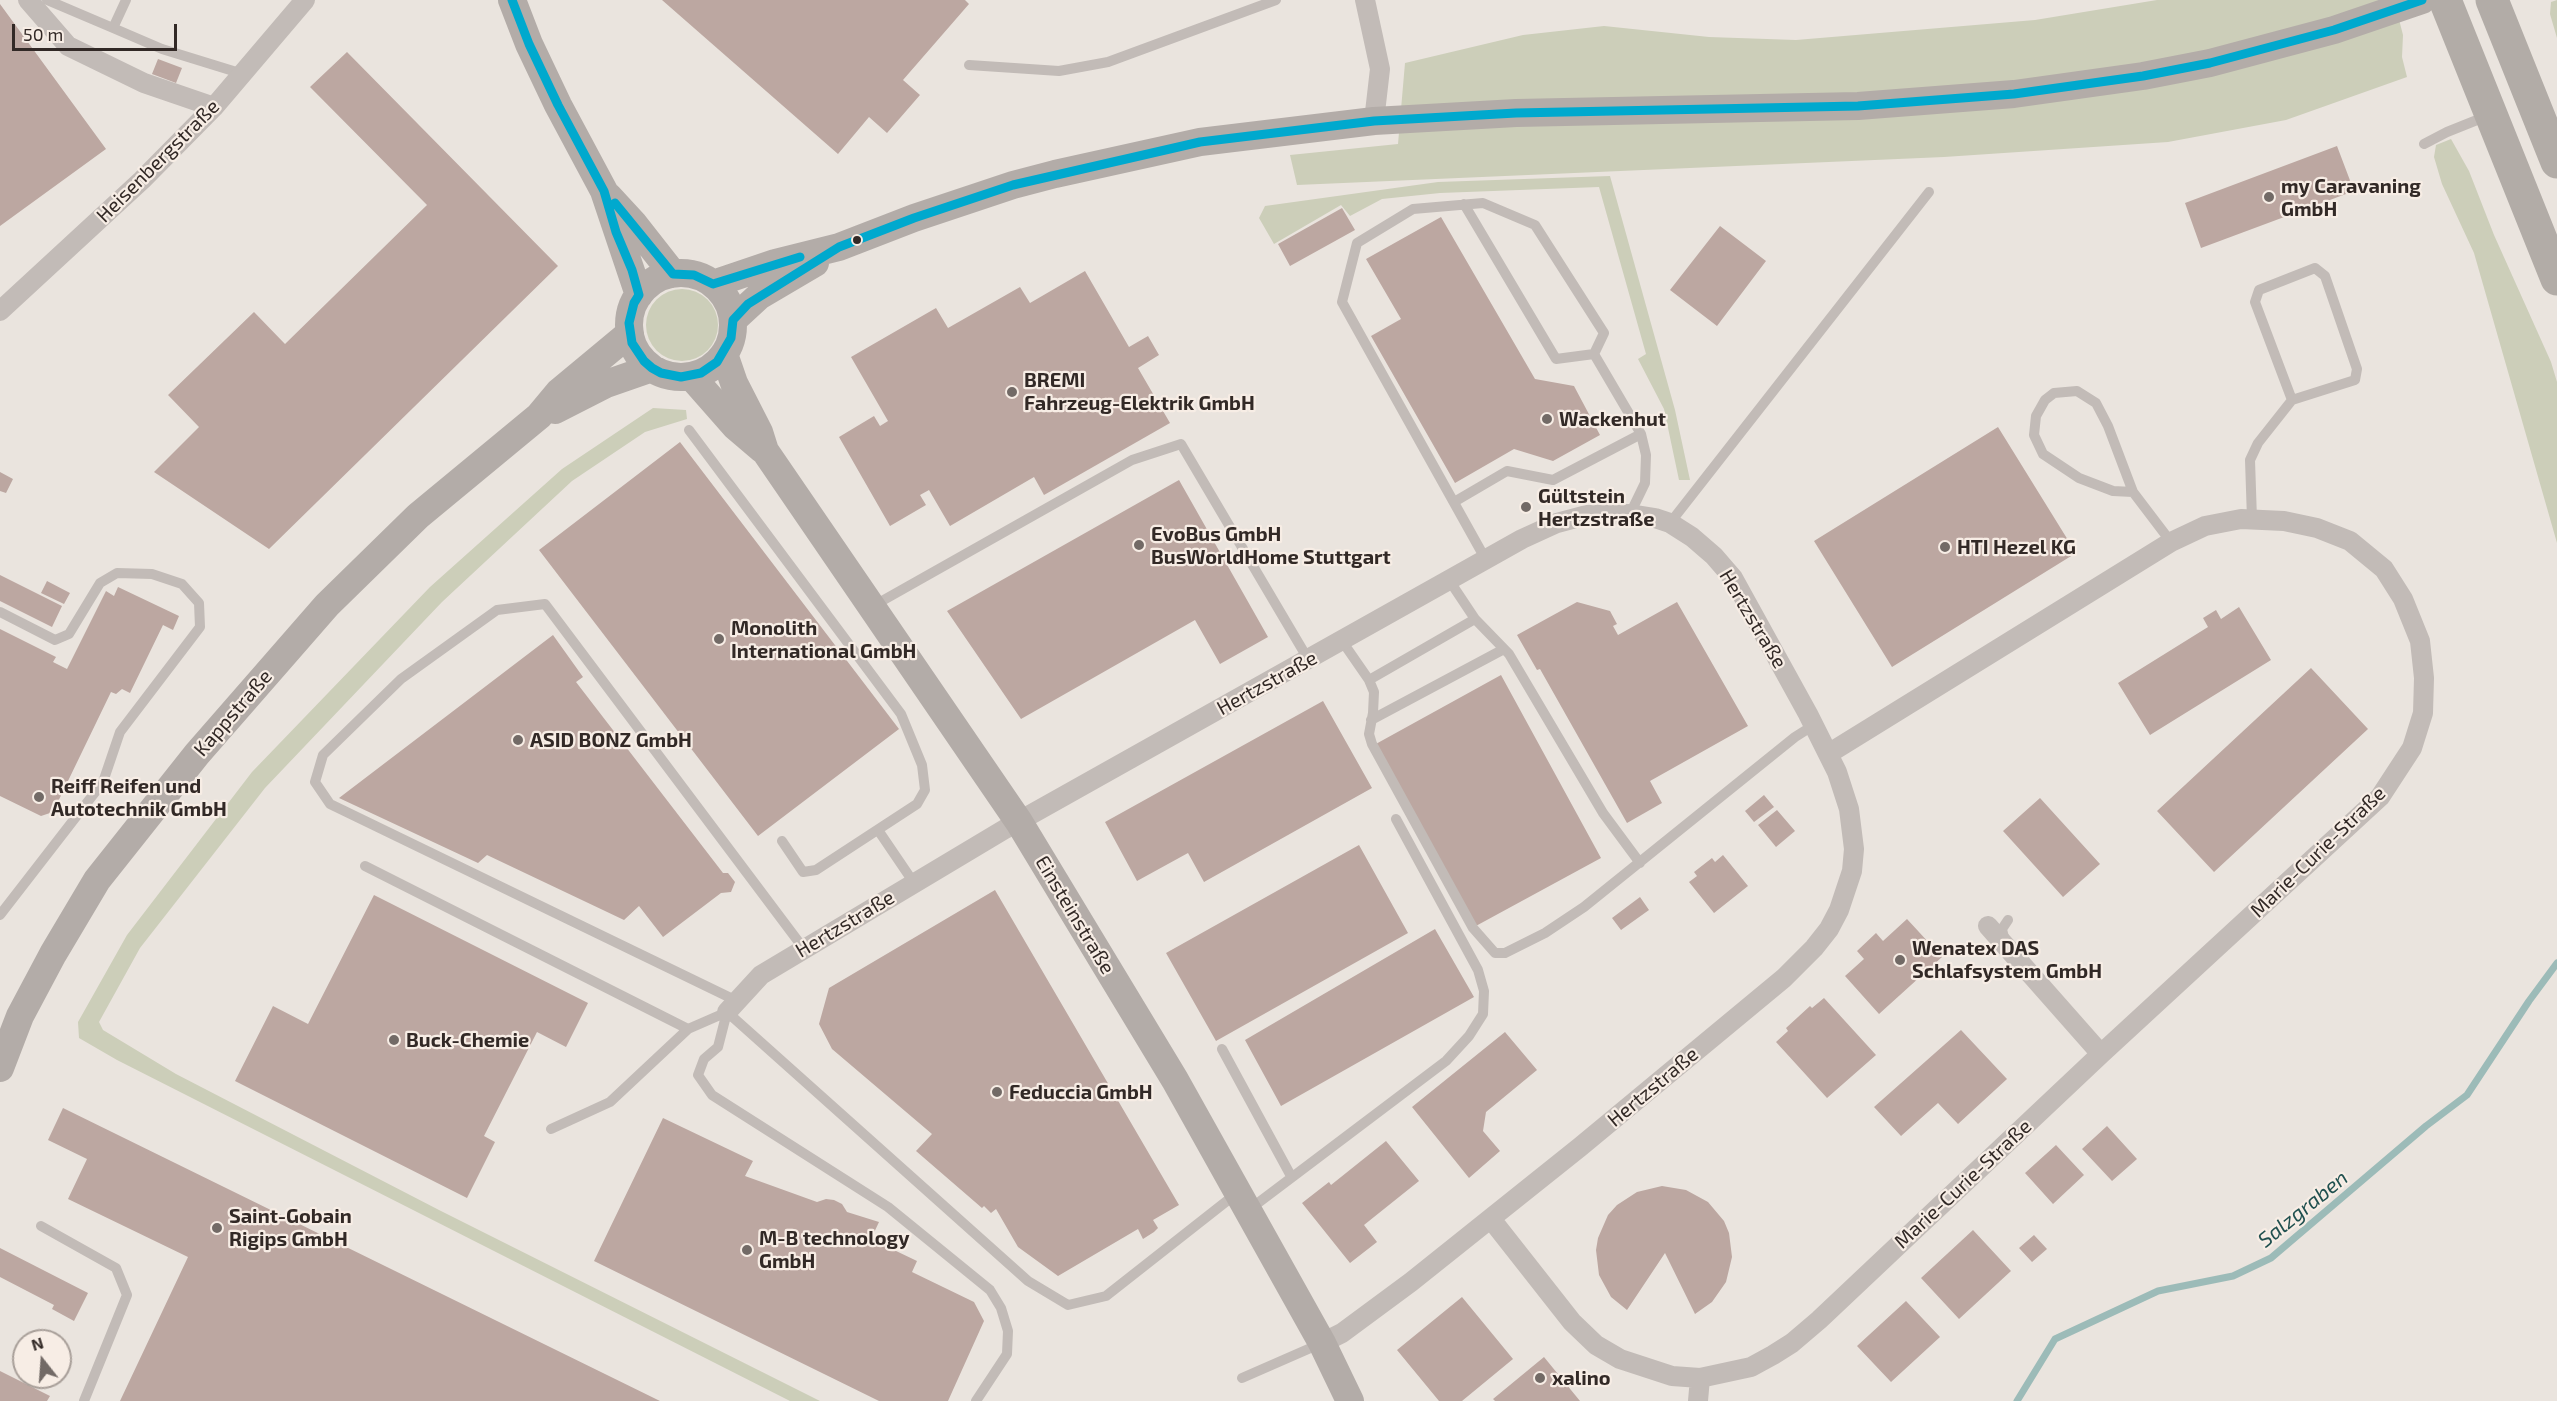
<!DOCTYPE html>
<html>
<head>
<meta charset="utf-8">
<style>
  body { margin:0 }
  #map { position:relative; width:2557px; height:1401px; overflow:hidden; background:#eae4de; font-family:"Exo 2",sans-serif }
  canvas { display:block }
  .north { position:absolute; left:12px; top:1329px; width:60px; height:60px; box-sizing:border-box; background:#f7ede5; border:2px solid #a89f99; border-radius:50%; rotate:343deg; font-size:16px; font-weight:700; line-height:24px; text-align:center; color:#322926 }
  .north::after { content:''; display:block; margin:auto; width:21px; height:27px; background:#726a66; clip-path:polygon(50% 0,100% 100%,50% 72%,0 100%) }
  .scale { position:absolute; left:12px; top:24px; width:165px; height:27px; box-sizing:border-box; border:3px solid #322926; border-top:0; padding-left:8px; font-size:18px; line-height:21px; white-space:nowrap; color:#322926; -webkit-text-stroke:4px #f7ede5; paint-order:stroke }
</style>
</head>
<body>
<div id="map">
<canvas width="2557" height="1401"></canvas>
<div class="north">N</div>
<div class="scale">50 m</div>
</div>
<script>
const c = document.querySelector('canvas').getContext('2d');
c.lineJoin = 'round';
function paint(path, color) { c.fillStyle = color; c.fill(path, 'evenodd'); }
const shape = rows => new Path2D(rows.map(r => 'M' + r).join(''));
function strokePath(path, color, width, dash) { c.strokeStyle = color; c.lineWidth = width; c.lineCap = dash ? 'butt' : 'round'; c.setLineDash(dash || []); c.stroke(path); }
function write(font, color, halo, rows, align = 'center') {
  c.font = font + ' "Exo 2",sans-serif'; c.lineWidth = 4.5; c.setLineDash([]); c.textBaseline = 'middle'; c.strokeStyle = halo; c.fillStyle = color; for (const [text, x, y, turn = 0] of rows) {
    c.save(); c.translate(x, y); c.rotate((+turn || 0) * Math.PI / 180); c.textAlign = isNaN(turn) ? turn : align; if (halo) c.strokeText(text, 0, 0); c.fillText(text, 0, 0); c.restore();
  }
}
paint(shape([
  [2157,0,2394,0,2403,35,2402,57,2407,77,2286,120,2168,142,1944,157,1297,185,1290,155,1398,144,1405,63,1523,35,1604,26,1709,37,1796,40,2035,20],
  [2557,0,2557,38,2550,14,2551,2],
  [2451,139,2469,171,2494,235,2551,362,2557,382,2557,543,2474,253,2442,184,2434,157,2436,145],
  [1610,176,1675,410,1690,480,1679,480,1664,409,1638,359,1646,354,1599,187,1440,193,1382,199,1350,216,1341,205,1274,244,1259,218,1265,206,1438,182],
  '646 325a36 36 0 1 1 72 0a36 36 0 1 1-72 0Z',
  [653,408,686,410,687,419,645,432,572,481,442,602,265,788,140,948,99,1022,103,1030,176,1074,439,1210,820,1401,790,1401,117,1060,79,1038,78,1022,127,935,252,772,430,587,562,469]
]), '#ccceb9');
strokePath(shape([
  [2017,1401,2055,1339,2158,1291,2233,1276,2271,1258,2426,1126,2467,1095,2529,1001,2557,963]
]), '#9cbbb8', 7);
paint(shape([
  [662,0,965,0,969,4,903,80,920,95,887,133,869,117,838,154],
  [0,4,106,149,0,226],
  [347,52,558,266,269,549,154,472,199,427,168,395,254,312,285,344,427,205,310,87],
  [158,59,182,68,176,83,152,74],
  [2337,146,2354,191,2201,248,2185,203],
  [1342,208,1355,230,1290,266,1278,244],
  [1441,217,1535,379,1574,386,1600,435,1553,461,1514,449,1455,483,1371,336,1401,319,1366,259],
  [1720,226,1766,261,1717,326,1670,290],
  [1085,271,1129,347,1148,336,1159,355,1138,368,1170,423,1044,495,1034,477,950,526,929,490,920,495,926,505,890,526,839,437,874,416,880,426,888,421,851,357,936,308,948,328,1020,287,1030,303],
  [1998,427,2076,553,1892,667,1814,541],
  [680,442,899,729,758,836,539,550],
  [0,472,13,479,6,493,0,491],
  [1179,480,1268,637,1220,664,1195,620,1021,719,947,611],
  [1527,501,1531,508,1525,512,1521,505],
  [0,575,62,606,52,627,0,601],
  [47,581,70,593,64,604,41,593],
  [118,587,179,616,173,630,163,625,130,693,122,689,116,694,111,692,53,812,41,816,0,796,0,629,56,657,53,662,67,669,106,591,114,596],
  [1577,602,1610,611,1617,624,1613,626,1618,635,1677,602,1748,726,1650,781,1662,803,1627,823,1540,669,1537,670,1517,635],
  [2239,607,2271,660,2150,735,2118,683,2208,627,2203,618,2216,610,2221,619],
  [553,635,583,677,576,682,723,873,728,873,735,882,731,892,721,893,663,937,639,906,624,920,487,855,478,863,339,798],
  [2311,668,2368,729,2214,872,2157,811],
  [1501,675,1601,858,1474,927,1374,745],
  [1323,701,1372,788,1204,882,1188,853,1137,881,1105,822],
  [1764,795,1774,807,1754,822,1745,811],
  [2040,798,2100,864,2063,897,2003,831],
  [1777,810,1795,831,1776,847,1758,825],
  [1359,845,1408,933,1216,1041,1166,953],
  [1723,855,1748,886,1714,913,1689,882,1697,876,1694,872,1712,858,1715,862],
  [995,890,1179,1205,1153,1220,1158,1228,1154,1232,1143,1239,1138,1229,1058,1276,1018,1247,996,1209,991,1213,984,1206,982,1208,916,1151,932,1134,832,1049,819,1024,829,988],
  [374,895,588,1003,566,1047,537,1032,484,1136,495,1142,467,1198,235,1081,273,1006,308,1024],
  [1640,897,1649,910,1621,930,1612,918],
  [1907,919,1942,957,1879,1014,1845,976,1864,959,1857,951,1876,933,1883,941],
  [1435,929,1474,997,1281,1106,1245,1040],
  [1824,998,1876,1055,1827,1098,1776,1042,1788,1031,1786,1028,1810,1006,1812,1008],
  [1961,1030,2007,1079,1958,1124,1938,1103,1901,1136,1874,1107],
  [1505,1032,1537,1070,1486,1112,1483,1131,1500,1151,1469,1178,1412,1107],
  [63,1108,660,1401,120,1401,188,1257,68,1199,87,1159,48,1140],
  [663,1118,753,1161,745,1176,817,1202,826,1199,834,1200,842,1204,847,1212,879,1222,871,1239,917,1261,912,1272,974,1302,984,1321,948,1401,879,1401,594,1261],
  [2107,1126,2137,1159,2112,1181,2082,1149],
  [1386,1141,1419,1181,1364,1225,1377,1242,1350,1263,1302,1203,1329,1182,1331,1185],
  [2056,1145,2084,1175,2053,1204,2025,1173],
  [1662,1186,1686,1190,1708,1202,1724,1221,1729,1233,1732,1257,1726,1282,1712,1302,1695,1314,1665,1253,1627,1310,1611,1297,1599,1275,1596,1250,1598,1238,1608,1215,1617,1205,1637,1192],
  [1973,1230,2011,1271,1959,1319,1921,1278],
  [2034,1235,2047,1249,2032,1262,2019,1248],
  [0,1248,88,1293,74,1321,52,1309,54,1305,0,1277],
  [1462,1297,1513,1359,1462,1401,1439,1401,1397,1350],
  [1906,1301,1940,1337,1891,1382,1857,1346],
  [1544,1357,1580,1401,1495,1401,1493,1399],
  [0,1371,50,1396,47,1401,0,1401]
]), '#bca7a1');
strokePath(shape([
  [47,0,113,28],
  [126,0,113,28,162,49,243,74],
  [969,65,1059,71,1108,62,1276,0],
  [2424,144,2447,132,2487,116],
  [1464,204,1556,359,1594,354],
  [689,430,901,714,922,765,925,790,917,804,816,870,803,872,782,841],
  [2133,492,2113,491,2079,478,2043,454,2034,435,2036,416,2045,400,2054,393,2077,391,2096,403,2108,426,2133,492,2171,542],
  [1454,502,1507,471,1553,480,1641,434],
  [2252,519,2250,460,2258,443,2292,400,2255,302,2259,290,2315,268,2325,276,2357,369,2355,380,2292,400],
  [1670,523,1929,192],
  [1486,560,1342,302,1357,243,1413,209,1483,203,1535,225,1604,333,1594,354,1641,434,1646,455,1645,483,1630,514],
  [1449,580,1475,619,1509,654,1603,813,1640,863],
  [873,606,1132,460,1181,444,1308,659],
  [0,612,55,640,69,634,100,583,117,573,152,574,182,584,199,603,200,627,120,732,103,782,0,915],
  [1342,641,1369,680,1374,692,1373,713,1369,734,1372,744,1473,928,1495,953,1505,953,1545,933,1584,907,1795,737,1814,725],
  [1369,680,1475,619],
  [1371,720,1504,649],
  [878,830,914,883],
  [365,866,688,1029,727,1012],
  [2005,942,2002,929,2008,920],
  [737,1001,330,804,315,782,323,755,401,679,497,610,545,604,804,949],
  [727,1012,1028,1281,1068,1305,1106,1296,1237,1193],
  [727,1012,718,1047,704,1059,698,1075,712,1095,888,1207,990,1290,1001,1308,1008,1331,1007,1354,976,1401],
  [1222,1049,1291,1176],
  [551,1129,610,1102,688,1029],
  [1250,1209,1446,1061,1469,1036,1483,1014,1484,991,1478,970,1396,819],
  [41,1226,116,1268,127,1295,84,1401],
  [1242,1378,1322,1343]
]), '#c2bbb7', 10);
strokePath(shape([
  [28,0,68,46,144,83,214,107],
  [1365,0,1380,69,1374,121],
  [0,311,142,180,214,107,305,0],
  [1988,926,2101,1054],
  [727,1012,761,975,1005,829,1522,539,1557,523,1587,515,1630,514,1655,518,1670,523,1692,537,1714,556,1733,578,1808,714,1837,772,1849,809,1854,849,1852,871,1839,910,1829,929,1814,948,1784,978,1580,1147,1411,1282,1342,1333,1322,1343],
  [1491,1219,1572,1322,1596,1345,1620,1359,1672,1376,1700,1378,1751,1367,1773,1355,1792,1343,1819,1320,2101,1054,2380,797,2412,748,2423,713,2424,678,2420,641,2403,599,2384,569,2350,541,2317,528,2284,521,2241,519,2205,526,2171,542,1828,754],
  [1698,1401,1700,1378]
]), '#c2bbb7', 20);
strokePath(shape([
  [512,0,529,44,558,105,604,191,639,295],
  [609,197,633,223,673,274],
  '629 325a52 52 0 1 1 104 0a52 52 0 1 1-104 0Z',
  [713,284,775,263,839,247,914,218,1013,185,1055,174,1200,142,1374,121,1516,113,1858,106,2014,94,2143,76,2210,63,2334,30,2422,0],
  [733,320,759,296,815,263],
  [724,354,734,383,759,432,765,451,1019,822,1175,1080,1322,1343,1350,1401],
  [691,376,735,426,762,449],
  [555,410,606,384,652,368],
  [0,1068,20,1016,53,954,97,880,197,754,327,605,418,516,539,416,559,392,630,333]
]), '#b3aca8', 28);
strokePath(shape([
  [2445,0,2557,279],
  [2492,0,2557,162]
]), '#b2aca7', 33);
strokePath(shape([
  [512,0,529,44,558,105,604,191,616,232,632,270,639,295,634,303,629,323,632,343,644,361,652,368,661,373,681,377,701,373,717,362,731,338,733,320,748,304,839,247,914,218,1013,185,1200,142,1374,121,1516,113,1858,106,2014,94,2143,76,2210,63,2334,30,2422,0],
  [615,203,673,274,694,275,713,284,800,257]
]), '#00a9ce', 9);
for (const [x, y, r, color] of [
  [2269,197,6,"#726a66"],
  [857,240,5,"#322926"],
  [1012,392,6,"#726a66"],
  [1547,419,6,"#726a66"],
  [1526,507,6,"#726a66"],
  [1139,545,6,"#726a66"],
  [1945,547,6,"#726a66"],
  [719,639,6,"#726a66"],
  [518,740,6,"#726a66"],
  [39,797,6,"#726a66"],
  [1900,960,6,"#726a66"],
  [394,1040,6,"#726a66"],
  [997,1092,6,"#726a66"],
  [217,1228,6,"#726a66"],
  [747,1250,6,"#726a66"],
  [1540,1378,6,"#726a66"]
]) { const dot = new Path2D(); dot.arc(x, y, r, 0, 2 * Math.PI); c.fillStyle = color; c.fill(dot); strokePath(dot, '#f7ede5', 2); }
write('20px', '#322926', '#f7ede5', [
  ["Heisenbergstraße",158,161,-45],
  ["Hertzstraße",1753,619,59],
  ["Hertzstraße",1267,683,-29],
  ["Kappstraße",233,713,-49],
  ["Marie-Curie-Straße",2318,852,-44],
  ["Einsteinstraße",1075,915,59],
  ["Hertzstraße",845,924,-31],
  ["Hertzstraße",1653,1087,-40],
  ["Marie-Curie-Straße",1963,1184,-43]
]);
write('bold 20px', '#322926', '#f7ede5', [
  ["my Caravaning",2281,186],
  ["GmbH",2281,209],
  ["BREMI",1024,380],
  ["Fahrzeug-Elektrik GmbH",1024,403],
  ["Wackenhut",1559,419],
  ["Gültstein",1538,496],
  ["Hertzstraße",1538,519],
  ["EvoBus GmbH",1151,534],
  ["BusWorldHome Stuttgart",1151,557],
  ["HTI Hezel KG",1957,547],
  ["Monolith",731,628],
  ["International GmbH",731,651],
  ["ASID BONZ GmbH",530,740],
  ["Reiff Reifen und",51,786],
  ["Autotechnik GmbH",51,809],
  ["Wenatex DAS",1912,948],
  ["Schlafsystem GmbH",1912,971],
  ["Buck-Chemie",406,1040],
  ["Feduccia GmbH",1009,1092],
  ["Saint-Gobain",229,1216],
  ["Rigips GmbH",229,1239],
  ["M-B technology",759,1238],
  ["GmbH",759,1261],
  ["xalino",1552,1378]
], 'left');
write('italic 21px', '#20504f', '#f7ede5', [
  ["Salzgraben",2303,1209,-39]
]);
</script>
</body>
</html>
